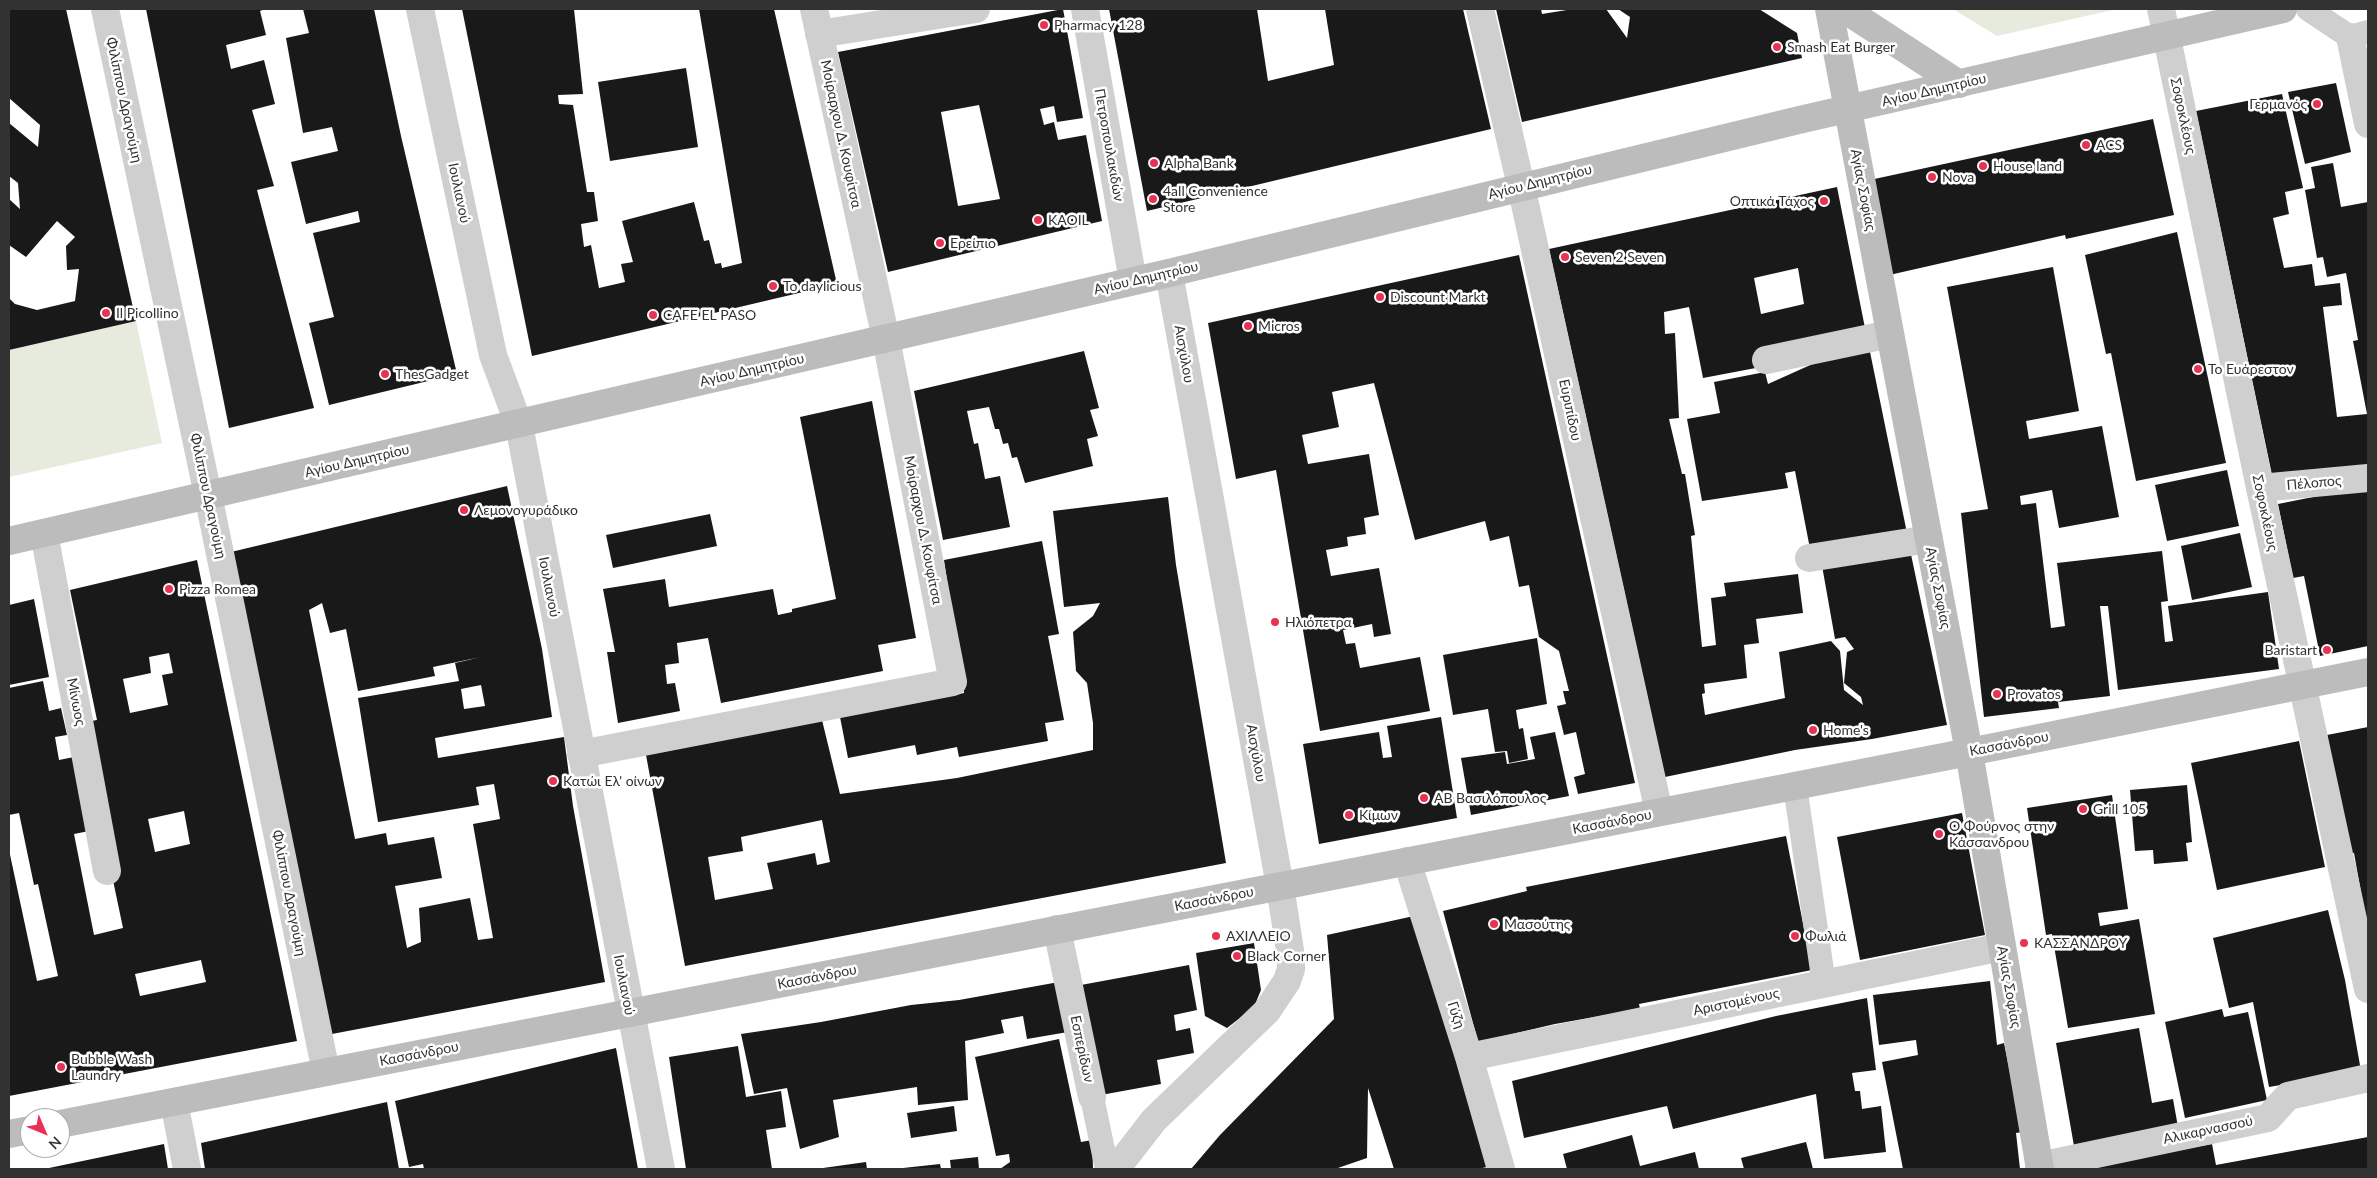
<!DOCTYPE html>
<html>
<head>
<meta charset="utf-8">
<style>
  body { margin:0 }
  #map { position:relative; width:2377px; height:1178px; overflow:hidden; background:#fff; font-family:Lato,sans-serif }
  canvas { display:block }
  .frame { position:absolute; inset:0; border:10px solid #323232; pointer-events:none }
  .north { position:absolute; left:20px; top:1108px; width:50px; height:50px; box-sizing:border-box; background:#fff; border:1px solid #adadad; border-radius:50%; rotate:135deg; font-size:14px; font-weight:700; line-height:20px; text-align:center; color:#323232 }
  .north::after { content:''; display:block; margin:auto; width:18px; height:22px; background:#eb3153; clip-path:polygon(50% 0,100% 100%,50% 72%,0 100%) }
</style>
</head>
<body>
<div id="map">
<canvas width="2377" height="1178"></canvas>
<div class="frame"></div>
<div class="north">N</div>
</div>
<script>
const c = document.querySelector('canvas').getContext('2d');
c.lineJoin = 'round';
function paint(path, color) { c.fillStyle = color; c.fill(path, 'evenodd'); }
const shape = rows => new Path2D(rows.map(r => 'M' + r).join(''));
function strokePath(path, color, width, dash) { c.strokeStyle = color; c.lineWidth = width; c.lineCap = dash ? 'butt' : 'round'; c.setLineDash(dash || []); c.stroke(path); }
function write(font, color, halo, rows, align = 'center') {
  c.font = font + ' Lato,sans-serif'; c.lineWidth = 5; c.setLineDash([]); c.textBaseline = 'middle'; c.strokeStyle = halo; c.fillStyle = color; for (const [text, x, y, turn = 0] of rows) {
    c.save(); c.translate(x, y); c.rotate((+turn || 0) * Math.PI / 180); c.textAlign = isNaN(turn) ? turn : align; if (halo) c.strokeText(text, 0, 0); c.fillText(text, 0, 0); c.restore();
  }
}
paint(shape([
  [1953,9,2117,9,1997,36],
  [136,321,162,443,9,477,9,350]
]), '#e6ebdd');
paint(shape([
  [9,9,66,9,136,321,9,350,9,298,15,304,37,310,75,301,79,269,67,270,66,246,75,237,57,221,26,257,9,245,9,199,20,209,18,183,9,176,9,123,38,147,40,125,9,98],
  [146,9,265,9,260,11,266,35,226,45,231,69,264,60,275,104,252,110,274,186,257,190,314,408,229,428],
  [303,9,374,9,401,136,457,374,329,405,309,323,334,317,313,233,360,222,358,211,306,224,291,162,338,151,332,127,303,133,286,38,309,33],
  [462,9,574,9,583,94,558,95,559,104,573,105,587,192,594,192,598,221,581,224,584,247,591,245,599,288,625,282,621,264,633,262,622,221,694,202,704,241,709,240,715,264,721,263,722,268,742,263,699,9,774,9,837,284,532,356],
  [1063,9,1083,118,1057,122,1054,106,1040,109,1044,125,1054,122,1058,140,1086,135,1102,221,888,272,838,52],
  [979,105,1000,199,958,206,941,112],
  [1109,9,1257,9,1268,81,1334,65,1325,9,1463,9,1491,129,1147,211],
  [1496,9,1541,9,1542,14,1573,9,1606,9,1627,38,1630,17,1618,9,1759,9,1797,33,1802,58,1522,122],
  [686,68,698,147,610,161,598,82],
  [2336,83,2351,152,2305,164,2288,92],
  [2282,94,2303,188,2285,192,2289,214,2273,218,2284,268,2312,264,2315,286,2340,283,2342,305,2323,307,2337,417,2367,414,2353,341,2358,340,2346,273,2327,277,2323,257,2317,258,2305,190,2315,188,2311,167,2333,163,2341,207,2368,202,2368,474,2272,475,2196,111],
  [2153,119,2174,215,2066,239,2065,235,1885,276,1865,181],
  [1837,187,1865,328,1761,367,1703,378,1689,307,1664,312,1665,334,1675,333,1679,418,1669,419,1682,474,1685,474,1695,535,1691,536,1702,647,1716,645,1711,598,1726,596,1724,583,1798,574,1803,613,1756,619,1759,643,1744,645,1747,678,1704,684,1705,693,1702,694,1705,715,1785,698,1779,652,1831,641,1840,651,1844,690,1863,705,1861,697,1844,683,1847,652,1854,649,1845,637,1835,639,1821,560,1909,545,1947,725,1872,739,1795,750,1665,777,1549,249],
  [1798,268,1804,304,1761,314,1754,278],
  [2177,232,2226,463,2136,481,2111,353,2106,354,2085,255],
  [1519,255,1635,783,1578,794,1574,777,1585,774,1576,732,1564,735,1557,706,1566,704,1563,691,1569,691,1559,651,1539,637,1529,585,1519,587,1509,536,1490,541,1485,521,1415,540,1374,383,1332,392,1339,427,1302,435,1308,464,1369,454,1379,515,1364,518,1366,534,1347,537,1348,546,1326,550,1331,576,1379,568,1391,634,1374,637,1372,624,1343,630,1346,644,1355,643,1360,668,1420,657,1430,711,1320,731,1276,470,1236,479,1208,323],
  [2053,267,2079,411,2026,421,2029,439,2102,426,2119,517,2059,528,2052,490,2020,496,2021,505,2036,503,2051,628,2065,626,2057,563,2162,551,2168,601,2161,602,2165,642,2173,641,2168,606,2268,592,2279,669,2118,690,2108,606,2100,606,2110,696,2058,702,2059,708,1984,717,1961,513,1988,509,1947,287],
  [1869,347,1908,538,1811,554,1795,471,1785,473,1788,488,1702,501,1687,419,1720,413,1714,382,1765,372,1768,384,1817,362],
  [1084,351,1099,408,1090,410,1098,436,1087,439,1093,466,1025,483,1017,457,1012,458,1008,443,1003,444,999,429,995,429,989,407,967,411,974,444,978,443,985,479,1000,476,1010,527,943,540,914,391],
  [872,401,916,638,878,645,883,671,721,703,708,638,677,643,679,663,665,665,667,684,675,683,680,711,618,723,607,652,615,652,603,589,665,579,669,607,773,589,778,615,792,612,792,609,836,599,800,417],
  [2227,470,2239,526,2167,541,2155,485],
  [507,486,542,649,552,717,435,738,438,758,564,737,573,806,605,982,332,1034,231,552],
  [322,603,330,633,346,629,358,691,435,676,433,667,481,657,455,663,459,681,358,698,378,822,479,805,476,787,494,784,500,819,473,824,493,938,478,940,470,898,419,908,421,942,407,948,395,886,442,878,434,837,388,845,386,833,355,839,309,610],
  [481,685,485,706,464,709,461,689],
  [2368,486,2368,646,2320,656,2304,576,2293,578,2278,504],
  [1168,497,1176,565,1226,863,685,966,646,755,822,720,840,794,957,778,1093,750,1093,723,1087,683,1076,671,1073,632,1093,616,1100,603,1064,607,1053,511],
  [822,820,830,862,817,865,815,853,767,863,773,889,715,900,708,857,743,851,741,837],
  [710,514,717,546,613,568,606,535],
  [2240,533,2252,587,2192,600,2181,546],
  [1042,541,1059,634,1048,636,1064,720,1045,723,1048,741,959,757,957,747,917,755,915,745,848,758,840,717,964,693,944,560],
  [197,560,297,1041,9,1096,9,850,37,981,58,976,38,884,34,885,19,813,9,815,9,688,43,681,49,711,61,708,67,735,55,737,59,760,74,757,89,831,74,834,94,935,123,928,80,723,97,720,70,590],
  [169,653,173,673,162,675,168,705,130,713,123,679,151,673,149,657],
  [184,811,190,844,155,852,148,819],
  [201,960,206,982,140,996,135,974],
  [34,599,49,677,9,685,9,605],
  [1537,638,1547,704,1516,710,1519,729,1523,728,1528,759,1509,763,1507,751,1495,752,1488,709,1453,715,1443,655],
  [1441,717,1457,818,1319,844,1303,744,1379,732,1383,758,1392,757,1387,726],
  [2368,727,2368,926,2367,926,2354,853,2349,854,2327,735],
  [1555,732,1569,796,1471,815,1461,758,1505,752,1507,764,1535,759,1530,737],
  [2299,741,2325,867,2217,890,2191,763],
  [2187,785,2192,842,2186,843,2188,861,2154,864,2153,850,2135,851,2130,790],
  [2112,795,2128,909,2098,913,2100,926,2139,919,2155,1014,2068,1028,2052,934,2046,935,2027,808],
  [1962,813,1985,935,1860,960,1837,837],
  [1786,836,1812,970,1639,1004,1640,1009,1555,1024,1478,1042,1443,911,1527,891,1526,887],
  [2328,910,2345,980,2361,1071,2269,1087,2253,1002,2229,1008,2213,938],
  [1414,916,1487,1167,1478,1169,1394,1169,1368,1088,1367,1158,1335,1169,1191,1169,1220,1135,1334,1019,1327,935],
  [1254,943,1261,990,1254,1007,1227,1028,1205,1016,1196,953],
  [1189,965,1197,1010,1174,1015,1176,1031,1190,1028,1194,1053,1157,1060,1161,1084,1101,1095,1081,985],
  [1990,981,1997,1045,2004,1043,2022,1132,2016,1133,2020,1169,1903,1169,1882,1062,1918,1055,1916,1040,1879,1045,1873,995],
  [1059,982,1068,1032,1027,1039,1023,1016,1001,1020,1004,1033,965,1041,968,1100,918,1105,917,1087,833,1100,839,1137,800,1149,787,1088,754,1094,741,1034,821,1022,911,1005,959,1000],
  [1867,998,1876,1070,1852,1073,1855,1091,1860,1091,1862,1109,1881,1106,1886,1152,1824,1159,1816,1094,1673,1129,1667,1106,1524,1138,1512,1081,1776,1016],
  [2222,1009,2224,1017,2248,1012,2267,1100,2185,1118,2165,1022],
  [2139,1028,2152,1103,2173,1099,2178,1127,2074,1146,2056,1043],
  [1059,1039,1081,1142,1092,1140,1093,1168,1000,1169,1010,1162,1009,1154,996,1156,975,1057],
  [738,1046,746,1097,781,1091,786,1127,766,1130,772,1169,686,1169,669,1057],
  [616,1048,638,1169,424,1169,423,1164,409,1167,395,1101],
  [387,1102,399,1169,205,1169,201,1143],
  [954,1106,957,1131,911,1138,907,1113],
  [1632,1135,1640,1166,1695,1152,1699,1169,1567,1169,1563,1154],
  [2368,1137,2368,1169,2078,1169,2212,1144,2216,1165],
  [1806,1142,1813,1169,1744,1169,1741,1158],
  [164,1144,168,1169,49,1169,49,1168],
  [978,1157,979,1169,951,1169,950,1160],
  [866,1162,867,1169,824,1169,823,1168],
  [940,1164,941,1169,903,1169,903,1168]
]), '#191919');
strokePath(shape([
  [2308,9,2350,37,2368,32],
  [1795,786,1824,984],
  [1092,1097,1107,1169]
]), '#cfcfcf', 24);
strokePath(shape([
  [2350,37,2368,124],
  [1521,186,1659,812],
  [1766,360,1890,334],
  [2260,488,2368,478],
  [44,533,107,871],
  [1809,558,1929,539],
  [581,754,953,682,886,339],
  [1057,929,1092,1097],
  [2039,1166,2268,1118,2288,1096,2368,1078]
]), '#cfcfcf', 28);
strokePath(shape([
  [105,9,208,495,326,1072],
  [814,9,886,339],
  [1085,9,1133,281],
  [1480,9,1521,186],
  [2161,9,2260,488,2368,989],
  [819,34,976,9],
  [1407,861,1469,1057,1501,1169],
  [1469,1057,2002,947],
  [174,1102,187,1169],
  [1116,1169,1154,1120,1267,1011,1287,981,1291,969,1291,957,1280,886,1169,273]
]), '#cfcfcf', 28);
strokePath(shape([
  [420,9,493,355,519,425,661,1169]
]), '#cfcfcf', 28);
strokePath(shape([
  [1829,9,1969,752,2040,1169],
  [1844,9,1959,84],
  [9,541,1169,273,1799,120,2283,9],
  [60,1124,1969,752,2368,672],
  [9,1134,30,1130]
]), '#bcbcbc', 28);
for (const [x, y, r, color] of [
  [1044,25,5,"#eb3153"],
  [1777,47,5,"#eb3153"],
  [2317,104,5,"#eb3153"],
  [2086,145,5,"#eb3153"],
  [1154,163,5,"#eb3153"],
  [1983,166,5,"#eb3153"],
  [1932,177,5,"#eb3153"],
  [1153,199,5,"#eb3153"],
  [1824,201,5,"#eb3153"],
  [1038,220,5,"#eb3153"],
  [940,243,5,"#eb3153"],
  [1565,257,5,"#eb3153"],
  [773,286,5,"#eb3153"],
  [1380,297,5,"#eb3153"],
  [106,313,5,"#eb3153"],
  [653,315,5,"#eb3153"],
  [1248,326,5,"#eb3153"],
  [2198,369,5,"#eb3153"],
  [385,374,5,"#eb3153"],
  [464,510,5,"#eb3153"],
  [169,589,5,"#eb3153"],
  [1275,622,5,"#eb3153"],
  [2327,650,5,"#eb3153"],
  [1997,694,5,"#eb3153"],
  [1813,730,5,"#eb3153"],
  [553,781,5,"#eb3153"],
  [1424,798,5,"#eb3153"],
  [2083,809,5,"#eb3153"],
  [1349,815,5,"#eb3153"],
  [1939,834,5,"#eb3153"],
  [1494,924,5,"#eb3153"],
  [1216,936,5,"#eb3153"],
  [1795,936,5,"#eb3153"],
  [2024,943,5,"#eb3153"],
  [1237,956,5,"#eb3153"],
  [61,1067,5,"#eb3153"]
]) { const dot = new Path2D(); dot.arc(x, y, r, 0, 2 * Math.PI); c.fillStyle = color; c.fill(dot); strokePath(dot, '#fff', 2); }
write('14px', '#323232', '#fff', [
  ["Pharmacy 128",1054,25],
  ["Smash Eat Burger",1787,47],
  ["Γερμανός",2307,104,"right"],
  ["ACS",2096,145],
  ["Alpha Bank",1164,163],
  ["House land",1993,166],
  ["Nova",1942,177],
  ["4all Convenience",1163,191],
  ["Store",1163,207],
  ["Οπτικά Τάχος",1814,201,"right"],
  ["KAOIL",1048,220],
  ["Ερείπιο",950,243],
  ["Seven 2 Seven",1575,257],
  ["To daylicious",783,286],
  ["Discount Markt",1390,297],
  ["Il Picollino",116,313],
  ["CAFE EL PASO",663,315],
  ["Micros",1258,326],
  ["Το Ευάρεστον",2208,369],
  ["ThesGadget",395,374],
  ["Λεμονογυράδικο",474,510],
  ["Pizza Romea",179,589],
  ["Ηλιόπετρα",1285,622],
  ["Baristart",2317,650,"right"],
  ["Provatos",2007,694],
  ["Home's",1823,730],
  ["Κατώι Ελ' οίνων",563,781],
  ["ΑΒ Βασιλόπουλος",1434,798],
  ["Grill 105",2093,809],
  ["Κίμων",1359,815],
  ["Ο Φούρνος στην",1949,826],
  ["Κάσσανδρου",1949,842],
  ["Μασούτης",1504,924],
  ["ΑΧΙΛΛΕΙΟ",1226,936],
  ["Φωλιά",1805,936],
  ["ΚΑΣΣΑΝΔΡΟΥ",2034,943],
  ["Black Corner",1247,956],
  ["Bubble Wash",71,1059],
  ["Laundry",71,1075]
], 'left');
write('14px', '#323232', '#fff', [
  ["Αγίου Δημητρίου",1934,90,-13],
  ["Φιλίππου Δραγούμη",124,100,78],
  ["Σοφοκλέους",2183,116,78],
  ["Μοίραρχου Δ. Κουφίτσα",841,134,78],
  ["Πετροπουλακιδών",1109,145,80],
  ["Αγίου Δημητρίου",1540,182,-14],
  ["Αγίας Σοφίας",1863,190,79],
  ["Ιουλιανού",459,193,78],
  ["Αγίου Δημητρίου",1146,278,-13],
  ["Αισχύλου",1184,354,80],
  ["Αγίου Δημητρίου",752,370,-13],
  ["Ευριπίδου",1570,410,78],
  ["Αγίου Δημητρίου",357,461,-13],
  ["Πέλοπος",2314,483,-5],
  ["Φιλίππου Δραγούμη",208,496,78],
  ["Σοφοκλέους",2265,513,78],
  ["Μοίραρχου Δ. Κουφίτσα",923,530,79],
  ["Ιουλιανού",549,587,79],
  ["Αγίας Σοφίας",1938,588,79],
  ["Μίνωος",76,702,79],
  ["Κασσάνδρου",2009,744,-11],
  ["Αισχύλου",1256,753,80],
  ["Κασσάνδρου",1612,822,-11],
  ["Φιλίππου Δραγούμη",289,893,79],
  ["Κασσάνδρου",1214,899,-11],
  ["Κασσάνδρου",817,977,-11],
  ["Ιουλιανού",624,985,79],
  ["Αγίας Σοφίας",2009,987,80],
  ["Αριστομένους",1736,1002,-12],
  ["Γύζη",1456,1015,72],
  ["Εσπερίδων",1082,1049,78],
  ["Κασσάνδρου",419,1054,-11],
  ["Αλικαρνασσού",2208,1130,-12]
]);
</script>
</body>
</html>
